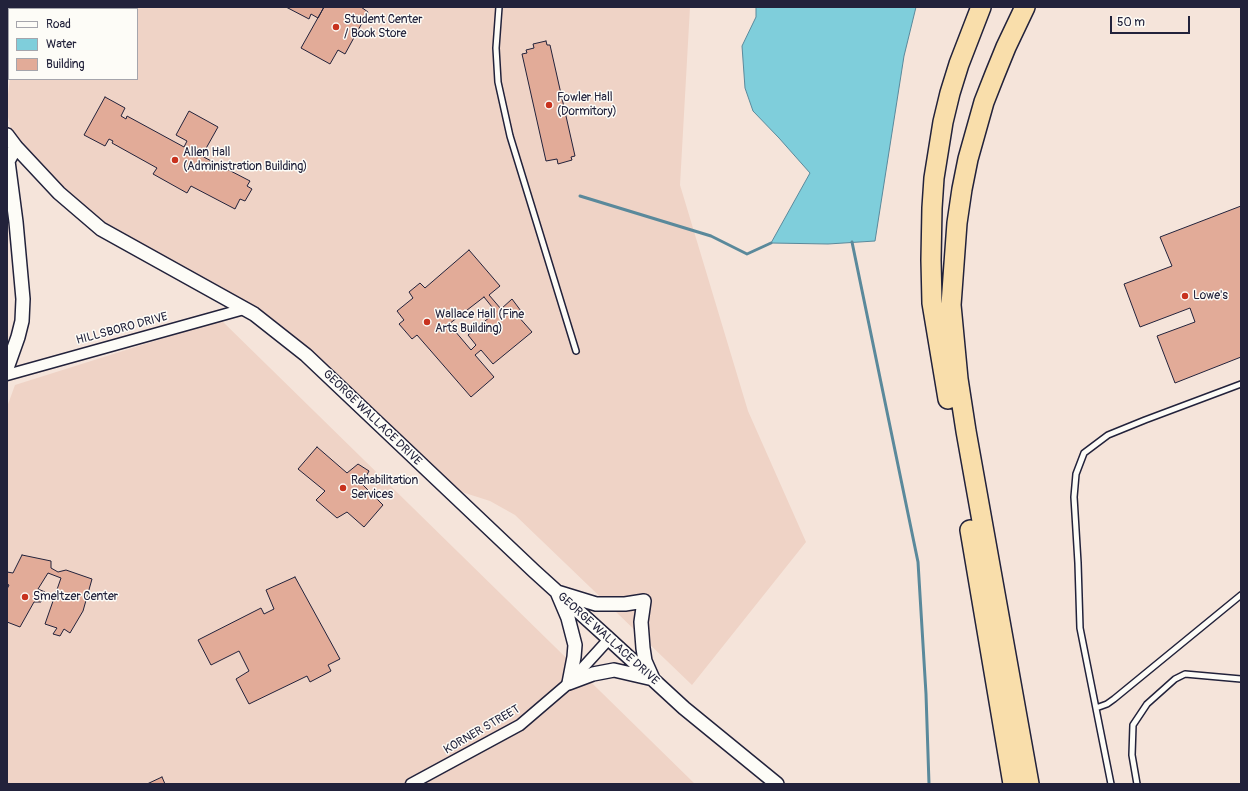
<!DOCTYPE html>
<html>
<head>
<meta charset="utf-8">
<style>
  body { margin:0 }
  #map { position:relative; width:1248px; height:791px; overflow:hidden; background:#f5e4da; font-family:Pangolin,sans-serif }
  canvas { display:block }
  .frame { position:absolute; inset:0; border:8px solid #22223b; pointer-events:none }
  .legend { position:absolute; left:8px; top:8px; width:130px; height:72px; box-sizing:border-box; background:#fdfcf7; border:1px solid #a5a5ac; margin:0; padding:5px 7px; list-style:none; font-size:12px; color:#22223b }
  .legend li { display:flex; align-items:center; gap:8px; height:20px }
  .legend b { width:20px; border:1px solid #a5a5ac }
  .scale { position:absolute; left:1110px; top:16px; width:80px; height:18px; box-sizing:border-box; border:2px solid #22223b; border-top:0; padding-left:5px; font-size:12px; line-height:14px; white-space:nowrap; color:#22223b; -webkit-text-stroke:3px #fdfcf7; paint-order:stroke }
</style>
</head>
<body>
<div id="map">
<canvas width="1248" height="791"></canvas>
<div class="frame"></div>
<ul class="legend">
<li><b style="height:5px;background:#fdfcf7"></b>Road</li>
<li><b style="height:11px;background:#7fcedb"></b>Water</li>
<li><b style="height:11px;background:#e2ab98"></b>Building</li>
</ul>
<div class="scale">50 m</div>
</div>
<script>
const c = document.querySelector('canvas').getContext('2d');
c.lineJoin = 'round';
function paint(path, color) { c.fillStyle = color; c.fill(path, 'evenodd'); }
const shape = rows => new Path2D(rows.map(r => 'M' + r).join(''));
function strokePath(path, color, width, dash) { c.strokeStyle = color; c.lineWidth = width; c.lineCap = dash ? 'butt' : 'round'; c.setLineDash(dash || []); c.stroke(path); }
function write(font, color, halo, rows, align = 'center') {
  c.font = font + ' Pangolin,sans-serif'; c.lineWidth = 3; c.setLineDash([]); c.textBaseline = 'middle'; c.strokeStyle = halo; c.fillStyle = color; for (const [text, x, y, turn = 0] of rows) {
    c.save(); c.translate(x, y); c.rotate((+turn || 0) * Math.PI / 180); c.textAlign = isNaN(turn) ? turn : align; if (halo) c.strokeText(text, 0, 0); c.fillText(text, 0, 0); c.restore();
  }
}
paint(shape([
  [21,7,690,7,680,185,748,411,806,542,692,685,515,515,490,501,443,486,268,324,101,229,16,147,7,113,7,102,10,79,137,79,137,9,20,9],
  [221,320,695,784,7,784,7,407,15,385]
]), '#efd3c6');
const water = shape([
  [756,7,916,7,904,56,875,241,828,244,771,243,810,173,779,138,753,111,745,88,742,46,756,17,756,7]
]);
paint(water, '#7fcedb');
strokePath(water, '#5a899b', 1);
strokePath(shape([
  [580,196,711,236,747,254,771,243],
  [852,242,918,562,926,694,929,784]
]), '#5a899b', 3);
const building = shape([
  [102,7,133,7,133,9,102,9,102,7],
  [286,7,324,7,318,18,311,14,309,19,286,7],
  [324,7,361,7,368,12,345,54,338,50,330,64,301,48,324,7],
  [546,41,547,45,550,45,575,156,571,157,572,160,558,164,557,159,546,161,522,54,527,53,526,50,534,48,533,44,546,41],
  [105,97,125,108,121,116,126,119,127,116,184,147,187,141,176,135,189,111,218,127,204,152,195,147,192,151,250,181,247,186,252,189,245,201,240,199,235,209,191,186,187,193,153,174,157,168,112,143,113,141,109,139,105,146,84,135,105,97],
  [1241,206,1241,357,1175,383,1157,336,1195,322,1190,308,1140,327,1124,284,1172,266,1160,237,1241,206],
  [469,250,500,286,489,295,501,309,512,299,521,311,517,315,532,332,493,364,481,350,475,355,494,377,471,397,417,335,412,339,399,324,404,320,397,311,413,298,409,292,420,283,425,288,469,250],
  [484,297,496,312,468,335,476,345,471,350,449,324,484,297],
  [317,447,347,473,358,464,369,471,362,484,383,505,364,527,347,512,337,518,316,500,325,491,298,469,317,447],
  [22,555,51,561,51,568,58,572,66,570,92,579,83,611,70,633,64,629,60,636,53,634,57,628,45,624,61,578,48,573,38,589,45,592,41,602,34,602,20,627,7,622,7,589,9,585,7,584,7,572,13,573,22,555],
  [295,577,340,659,328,665,331,671,310,682,307,676,249,704,236,679,249,671,239,651,211,665,198,640,261,608,264,614,274,609,266,590,295,577],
  [162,777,165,784,147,784,162,777]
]);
paint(building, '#e2ab98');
strokePath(building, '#22223b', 1);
const service = shape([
  [499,7,496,48,498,82,510,136,576,351],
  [1096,708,1107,704,1114,699,1241,595],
  [1111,784,1080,628,1078,563,1074,497,1076,474,1084,453,1108,435,1145,420,1241,384],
  [1137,784,1132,755,1133,725,1147,704,1175,679,1185,674,1241,679]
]);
const minor = shape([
  [7,375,244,309],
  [411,784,520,725,569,683,609,639]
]);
const tertiary = shape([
  [7,135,16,147,59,193,101,229,254,314,306,355,534,571,609,639,684,708,777,784],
  [7,368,18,337,22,321,23,299,16,222,8,161,16,147],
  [557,592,596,604,625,604,644,601,641,622,643,648,645,661,653,679,614,670,593,674,569,683,574,657,575,645,568,618,557,592]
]);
const motorway = shape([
  [1025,7,1006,47,995,74,984,102,968,159,962,189,957,223,951,305,958,379,966,431,1029,784],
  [948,399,932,303,931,260,932,208,934,178,943,122,950,93,959,64,981,7],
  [970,530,1013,784]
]);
strokePath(service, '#22223b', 8);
strokePath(minor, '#22223b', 13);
strokePath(tertiary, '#22223b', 16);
strokePath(motorway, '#22223b', 22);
strokePath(service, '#fdfcf7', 5);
strokePath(minor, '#fdfcf7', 10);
strokePath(tertiary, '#fdfcf7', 13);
strokePath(motorway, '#f9deab', 19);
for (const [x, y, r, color] of [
  [336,27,4,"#c8321e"],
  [549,105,4,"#c8321e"],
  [175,160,4,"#c8321e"],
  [1185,296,4,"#c8321e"],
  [427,322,4,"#c8321e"],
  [343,488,4,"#c8321e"],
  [25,597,4,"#c8321e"]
]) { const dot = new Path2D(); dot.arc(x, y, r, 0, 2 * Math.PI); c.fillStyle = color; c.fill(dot); strokePath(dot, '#fdfcf7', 1.5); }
write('12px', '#22223b', '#fdfcf7', [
  ["Student Center",344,20],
  ["/ Book Store",344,34],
  ["Fowler Hall",557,98],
  ["(Dormitory)",557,112],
  ["Allen Hall",183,153],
  ["(Administration Building)",183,167],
  ["Lowe's",1193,296],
  ["Wallace Hall (Fine",435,315],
  ["Arts Building)",435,329],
  ["Rehabilitation",351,481],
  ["Services",351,495],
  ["Smeltzer Center",33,597]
], 'left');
write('12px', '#22223b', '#fdfcf7', [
  ["HILLSBORO DRIVE",122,329,-15],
  ["GEORGE WALLACE DRIVE",372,418,44],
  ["GEORGE WALLACE DRIVE",608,639,42],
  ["KORNER STREET",482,730,-30]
]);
</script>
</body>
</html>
